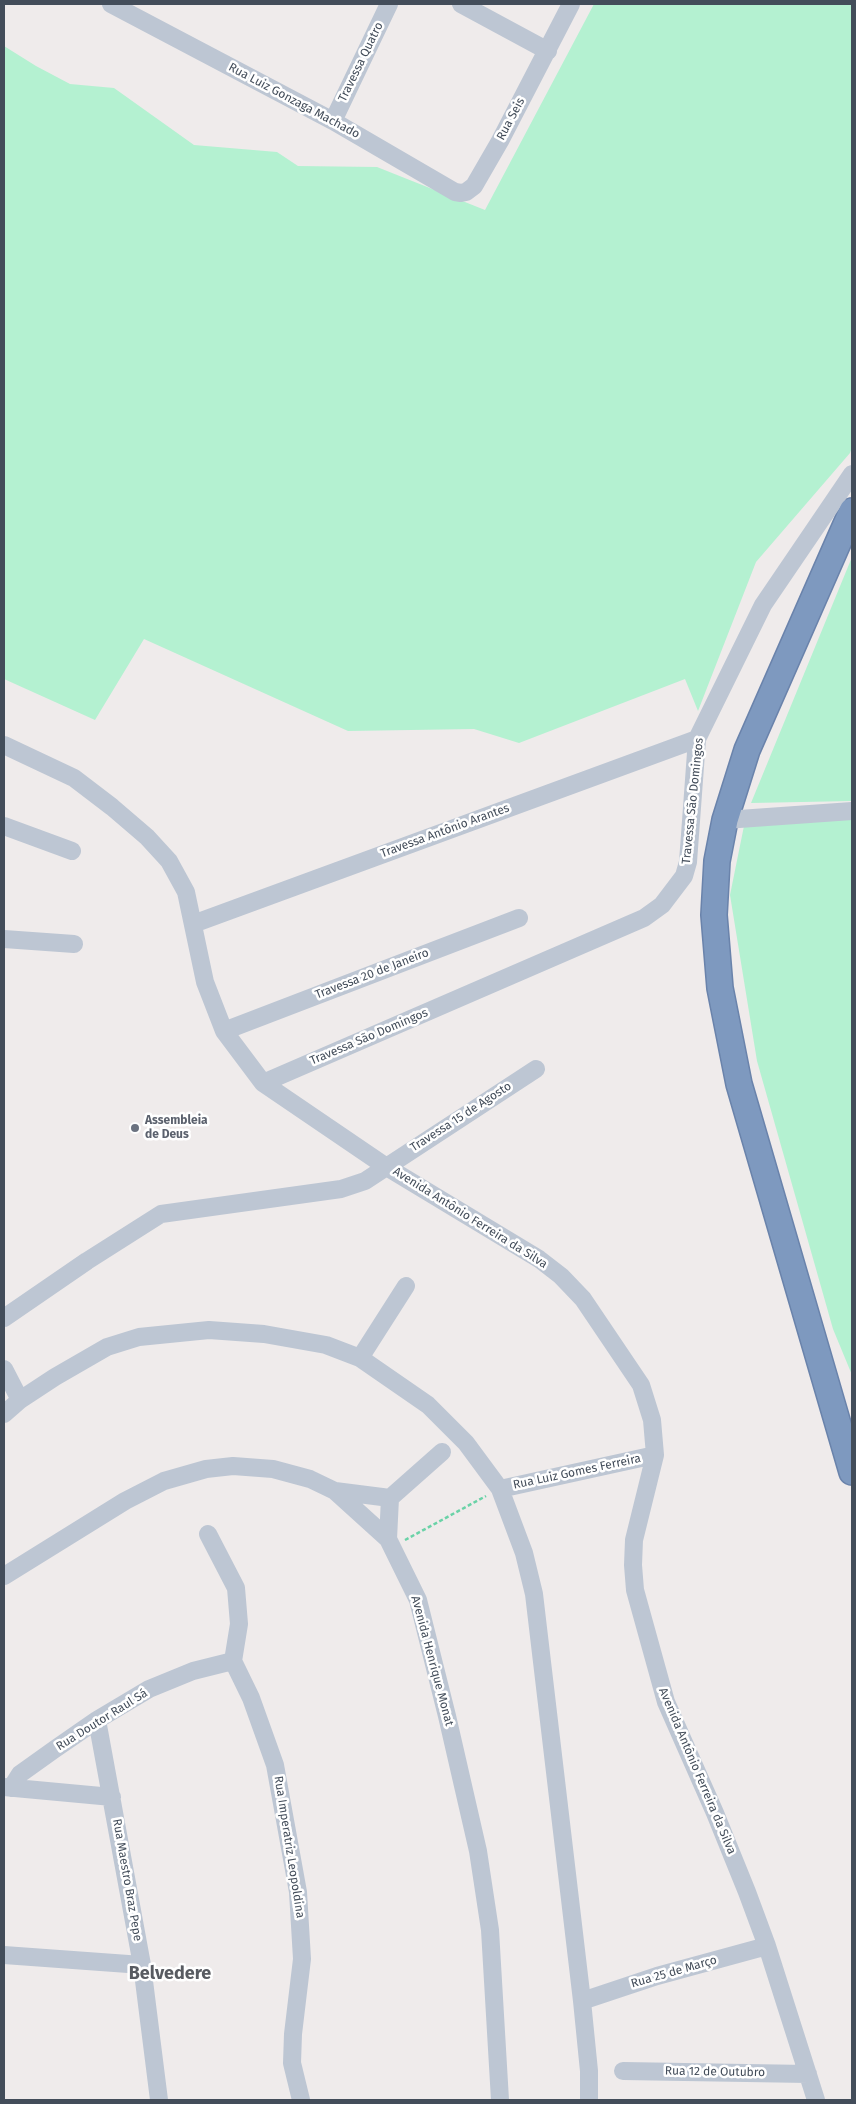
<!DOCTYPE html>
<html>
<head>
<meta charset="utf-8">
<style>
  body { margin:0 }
  #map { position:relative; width:856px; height:2104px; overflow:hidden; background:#efebeb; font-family:"Fira Sans",sans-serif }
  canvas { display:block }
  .frame { position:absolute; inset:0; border:5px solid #434d5a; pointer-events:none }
</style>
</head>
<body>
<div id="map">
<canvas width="856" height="2104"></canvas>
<div class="frame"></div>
</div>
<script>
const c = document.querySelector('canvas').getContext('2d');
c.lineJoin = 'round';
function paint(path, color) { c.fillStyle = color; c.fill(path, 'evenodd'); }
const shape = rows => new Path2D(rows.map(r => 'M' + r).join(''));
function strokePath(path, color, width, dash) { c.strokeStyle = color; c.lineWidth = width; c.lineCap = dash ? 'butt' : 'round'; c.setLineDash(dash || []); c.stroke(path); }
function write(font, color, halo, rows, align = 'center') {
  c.font = font + ' "Fira Sans",sans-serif'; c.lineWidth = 5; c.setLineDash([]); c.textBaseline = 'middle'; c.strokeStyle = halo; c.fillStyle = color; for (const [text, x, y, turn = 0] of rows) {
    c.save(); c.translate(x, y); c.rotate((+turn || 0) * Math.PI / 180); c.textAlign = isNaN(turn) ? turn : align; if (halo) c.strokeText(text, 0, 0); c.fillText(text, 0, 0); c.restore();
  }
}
paint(shape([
  [594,4,852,4,852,447,850,453,756,562,698,711,685,679,519,743,474,729,348,731,144,639,95,720,4,679,4,46,36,66,70,84,114,88,194,145,277,152,298,166,377,167,485,210],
  [852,557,852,801,751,803],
  [852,818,852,1375,833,1329,757,1061,730,895,745,821]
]), '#b4f1d1');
const highway = shape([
  [852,511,747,750,725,820,717,861,714,915,720,988,739,1084,852,1472]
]);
strokePath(highway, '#6a83ab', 28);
strokePath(shape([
  [405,1540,486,1496]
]), '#6ad2a7', 2.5, [4, 2.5]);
strokePath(shape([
  [111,4,333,121,455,192,461,193,466,192,474,186,500,141,571,4],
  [461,4,548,51],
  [333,121,389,4],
  [4,745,74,778,112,807,147,837,169,861,186,892,205,982,224,1031,263,1083,385,1166,539,1259,561,1276,583,1299,641,1385,652,1420,655,1455,634,1540,633,1565,635,1590,666,1702,715,1813,747,1892,767,1946,816,2100],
  [725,820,852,811],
  [4,826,72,851],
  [193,924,697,739],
  [4,939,74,944],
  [224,1031,519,918],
  [263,1083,644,918,662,905,684,876,688,862,697,739,763,605,852,474],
  [4,1318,87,1261,161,1214,341,1189,365,1181,536,1069],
  [360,1358,406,1286],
  [4,1369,20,1400],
  [4,1414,20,1400,55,1377,107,1347,139,1337,209,1330,264,1334,326,1345,360,1358,428,1405,466,1443,500,1489,524,1553,534,1594,582,2001,589,2071,589,2100],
  [500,1489,655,1455],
  [335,1491,390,1498,442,1452],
  [208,1534,236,1588,239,1624,233,1661],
  [388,1539,390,1498],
  [4,1576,125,1501,164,1481,206,1469,233,1466,273,1469,310,1479,335,1491,388,1539,418,1600,447,1716,478,1851,490,1930,500,2100],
  [233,1661,251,1698,275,1765,298,1892,302,1959,293,2034,292,2063,301,2100],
  [97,1720,142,1965,159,2100],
  [4,1787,112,1797],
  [11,1788,20,1774,55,1749,97,1720,149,1689,193,1671,233,1661],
  [4,1955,142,1965],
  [582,2001,657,1976,767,1946],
  [623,2071,808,2074]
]), '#bdc6d3', 18);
strokePath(highway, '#7e99bf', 25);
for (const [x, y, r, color] of [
  [135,1128,5,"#6b7280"]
]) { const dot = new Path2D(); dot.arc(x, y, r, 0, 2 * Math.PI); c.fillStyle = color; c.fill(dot); strokePath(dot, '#fff', 2); }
write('12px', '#434d5a', '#fff', [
  ["Travessa Quatro",361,62,-64],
  ["Rua Luiz Gonzaga Machado",294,101,28],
  ["Rua Seis",511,119,-62],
  ["Travessa São Domingos",693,801,-84],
  ["Travessa Antônio Arantes",445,831,-20],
  ["Travessa 20 de Janeiro",372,974,-21],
  ["Travessa São Domingos",369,1037,-23],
  ["Travessa 15 de Agosto",461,1117,-33],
  ["Avenida Antônio Ferreira da Silva",470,1218,32],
  ["Rua Luiz Gomes Ferreira",577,1472,-12],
  ["Avenida Henrique Monat",432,1661,75],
  ["Rua Doutor Raul Sá",102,1720,-32],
  ["Avenida Antônio Ferreira da Silva",697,1771,67],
  ["Rua Imperatriz Leopoldina",289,1847,81],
  ["Rua Maestro Braz Pepe",127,1880,80],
  ["Rua 25 de Março",674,1972,-16],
  ["Rua 12 de Outubro",715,2072,1]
]);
write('bold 12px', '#5b616d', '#fff', [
  ["Assembleia",145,1121],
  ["de Deus",145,1135]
], 'left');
write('bold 18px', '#585b61', '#fff', [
  ["Belvedere",170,1974]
]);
</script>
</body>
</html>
